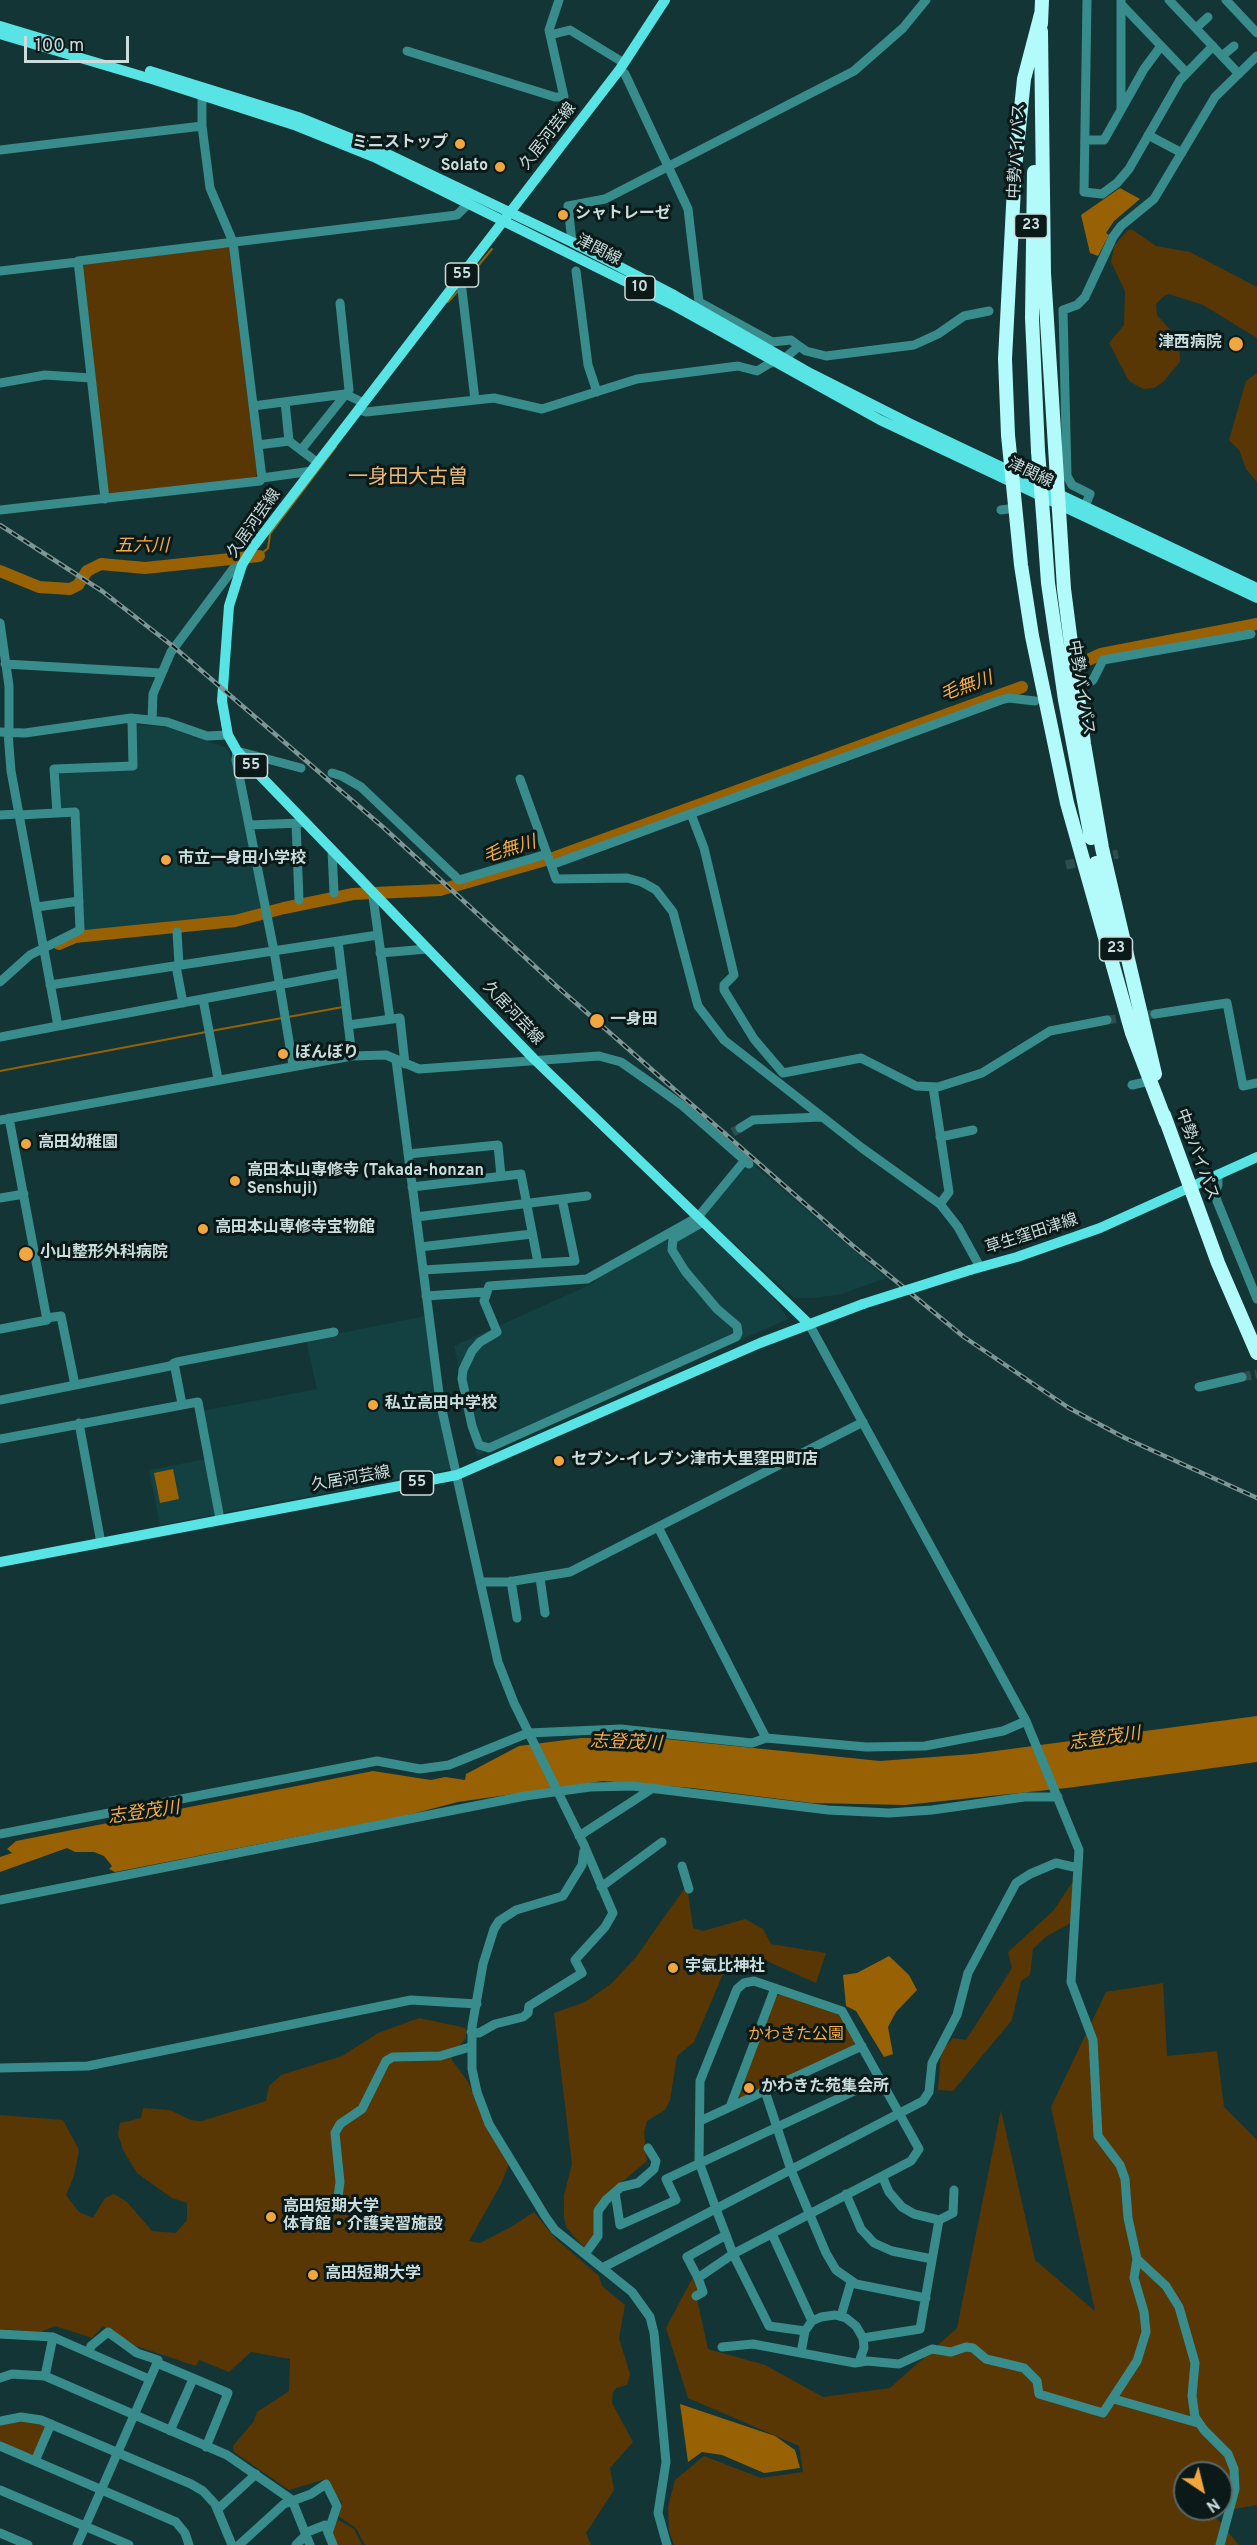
<!DOCTYPE html>
<html>
<head>
<meta charset="utf-8">
<style>
  body { margin:0 }
  #map { position:relative; width:1257px; height:2545px; overflow:hidden; background:#133535; font-family:Overpass,sans-serif }
  canvas { display:block }
  .north { position:absolute; left:1173px; top:2461px; width:60px; height:60px; box-sizing:border-box; background:#0b1919; border:2px solid #576767; border-radius:50%; rotate:145deg; font-size:16px; font-weight:700; line-height:24px; text-align:center; color:#cadcdc }
  .north::after { content:''; display:block; margin:auto; width:21px; height:27px; background:#f1a63f; clip-path:polygon(50% 0,100% 100%,50% 72%,0 100%) }
  .scale { position:absolute; left:24px; top:36px; width:105px; height:27px; box-sizing:border-box; border:3px solid #cadcdc; border-top:0; padding-left:8px; font-size:18px; line-height:21px; white-space:nowrap; color:#cadcdc; -webkit-text-stroke:4px #0b1919; paint-order:stroke }
</style>
</head>
<body>
<div id="map">
<canvas width="1257" height="2545"></canvas>
<div class="north">N</div>
<div class="scale">100 m</div>
</div>
<script>
const c = document.querySelector('canvas').getContext('2d');
c.lineJoin = 'round';
function paint(path, color) { c.fillStyle = color; c.fill(path, 'evenodd'); }
const shape = rows => new Path2D(rows.map(r => 'M' + r).join(''));
function strokePath(path, color, width, dash) { c.strokeStyle = color; c.lineWidth = width; c.lineCap = dash ? 'butt' : 'round'; c.setLineDash(dash || []); c.stroke(path); }
function write(font, color, halo, rows, align = 'center') {
  c.font = font + ' Overpass,"Noto Sans JP",sans-serif'; c.lineWidth = 6; c.setLineDash([]); c.textBaseline = 'middle'; c.strokeStyle = halo; c.fillStyle = color; for (const [text, x, y, turn = 0] of rows) {
    c.save(); c.translate(x, y); c.rotate((+turn || 0) * Math.PI / 180); c.textAlign = isNaN(turn) ? turn : align; if (halo) c.strokeText(text, 0, 0); c.fillText(text, 0, 0); c.restore();
  }
}
paint(shape([
  [133,725,168,727,227,748,232,759,262,909,236,917,80,934,77,810,58,811,56,770,134,767],
  [749,1161,886,1278,842,1294,815,1298,794,1298,703,1216],
  [697,1224,772,1295,788,1319,477,1456,454,1346,594,1283,595,1277],
  [426,1316,451,1469,160,1525,149,1470,211,1458,202,1411,317,1389,306,1340]
]), '#134142');
paint(shape([
  [1128,230,1133,230,1156,246,1190,252,1257,287,1257,338,1203,305,1169,294,1164,296,1156,304,1157,315,1179,340,1180,362,1163,382,1154,388,1143,389,1129,381,1109,343,1124,325,1125,291,1111,262,1114,246],
  [229,247,257,474,255,478,112,495,108,491,81,268,84,264],
  [1257,373,1257,482,1246,469,1239,450,1229,440,1246,381],
  [1074,1880,1071,1923,1047,1936,1033,1949,1030,1975,1021,1981,1012,2020,953,2091,938,2090,941,2052,953,2038,966,2040,1012,1968,1008,1952,1053,1911],
  [687,1885,693,1928,703,1931,745,1919,763,1929,771,1944,826,1953,816,1983,760,1958,723,1974,694,2042,677,2056,670,2100,665,2110,647,2121,644,2132,647,2161,604,2197,595,2233,584,2248,566,2227,564,2217,564,2195,572,2164,554,2013,585,2002,612,1983,636,1957],
  [1163,1983,1167,2056,1217,2051,1224,2107,1257,2140,1257,2505,1212,2513,1239,2545,674,2545,669,2531,668,2507,675,2480,704,2456,761,2478,803,2472,799,2446,688,2398,666,2328,693,2277,699,2291,692,2295,697,2299,708,2349,765,2365,823,2397,890,2388,957,2328,1001,2110,1035,2260,1095,2311,1051,2107,1106,1992],
  [1185,2473,1221,2473,1221,2509,1185,2509],
  [781,1994,838,2014,856,2041,853,2046,741,2099,738,2095,775,1997],
  [419,2018,466,2028,466,2038,452,2055,452,2060,468,2082,483,2118,509,2164,501,2184,469,2241,480,2243,509,2228,534,2212,555,2238,599,2276,602,2286,625,2305,619,2338,630,2374,627,2385,616,2388,613,2392,612,2403,633,2442,610,2468,614,2490,586,2533,591,2545,365,2545,356,2528,338,2516,342,2503,326,2479,289,2490,234,2452,233,2446,254,2421,257,2412,289,2391,290,2359,251,2352,229,2372,199,2360,196,2366,136,2346,103,2326,92,2338,55,2326,41,2332,0,2329,0,2115,63,2120,79,2150,74,2176,66,2195,79,2212,93,2218,105,2198,114,2194,127,2202,152,2231,176,2233,187,2220,187,2203,172,2198,137,2173,123,2150,118,2134,120,2123,141,2118,143,2108,170,2110,191,2120,202,2121,266,2101,269,2086,281,2075,342,2056,378,2033],
  [28,2421,48,2427,34,2457,0,2443,0,2425],
  [337,2519,354,2529,362,2545,335,2545,332,2533]
]), '#583705');
paint(shape([
  [1120,188,1140,199,1114,221,1106,233,1109,235,1098,256,1090,253,1081,215],
  [173,1469,179,1499,160,1503,154,1473],
  [1257,1716,1257,1762,1067,1788,905,1805,812,1803,692,1788,603,1781,458,1802,404,1816,115,1872,109,1869,112,1866,104,1856,94,1852,75,1852,67,1848,0,1872,0,1857,12,1853,7,1849,16,1841,373,1771,431,1780,445,1777,465,1780,466,1774,519,1746,581,1738,666,1739,880,1761,973,1754],
  [889,1956,909,1975,917,1990,896,2012,888,2027,893,2054,884,2057,856,2011,846,2006,843,1975,857,1973],
  [680,2404,775,2436,795,2450,800,2468,764,2473,722,2455,702,2452,688,2462]
]), '#986103');
strokePath(shape([
  [463,284,492,249],
  [448,302,458,291],
  [259,556,268,548,270,534,336,447],
  [288,1017,343,1007],
  [211,1031,282,1018],
  [0,1071,206,1032]
]), '#986103', 2);
strokePath(shape([
  [0,571,39,587,70,589,78,585,87,571,101,564,145,568,259,556],
  [1088,660,1101,654,1257,624],
  [59,944,75,937,235,921,284,908,353,894,440,890,556,857,1022,687]
]), '#986103', 12);
strokePath(shape([
  [1100,858,1118,854],
  [1066,865,1086,861],
  [1107,1020,1155,1014],
  [721,1139,740,1128],
  [1242,1377,1257,1374]
]), '#2e4e4e', 9, [9, 4.5]);
strokePath(shape([
  [1087,0,1084,192,1102,194,1117,183,1129,169,1180,80,1213,46],
  [1121,0,1121,110,1144,69,1161,46],
  [1169,0,1239,74],
  [1226,0,1257,33],
  [1121,4,1186,72],
  [1196,28,1208,17],
  [550,35,570,30,624,63],
  [407,51,555,97,564,97,549,30,559,0],
  [1222,56,1234,46],
  [202,126,210,188,233,242,262,478],
  [1148,135,1182,153],
  [1085,140,1104,140,1121,110],
  [0,150,202,126,202,95],
  [572,242,568,206,605,199,854,71,903,28,926,0],
  [0,271,78,262],
  [576,271,588,365,597,392],
  [457,281,462,290,475,400],
  [799,346,806,351,826,356,914,345,938,334,964,316,989,311],
  [0,383,45,375,91,378],
  [285,402,289,441],
  [253,406,345,394,364,403],
  [359,410,366,412,494,398,542,409,637,379,738,366,757,371,772,362,784,359,799,346,791,340,772,342,699,302,688,209,625,74,620,69],
  [258,445,289,441,318,463],
  [301,450,349,390,340,303],
  [105,499,78,261,457,215,469,203],
  [1085,506,1090,494,1072,485,1067,476,1063,310,1077,305,1085,297,1113,237,1121,226,1154,199,1215,97,1257,56],
  [0,510,260,481,262,478,312,471],
  [1001,510,1015,508],
  [0,623,9,686,9,733],
  [5,664,161,673],
  [1081,687,1093,680,1103,660,1251,634],
  [152,720,153,694,171,652,233,569,241,566],
  [0,732,25,733,131,718,167,722,207,736,228,735],
  [332,773,342,776,361,787,459,880,547,854,556,879,627,878,642,882,656,890,673,912,698,1006,724,1040,862,1148,940,1204,958,1227,980,1267],
  [520,779,547,854],
  [57,813,54,769,133,766,132,720],
  [691,814,704,848,734,975,724,985,724,990,754,1039,783,1073,861,1058,916,1086,938,1087,982,1073,1050,1031,1107,1020],
  [0,815,19,814],
  [296,823,299,900],
  [249,825,301,823],
  [332,850,334,893],
  [551,865,1001,700,1009,698,1035,701],
  [378,897,373,897,390,1019],
  [37,907,79,901],
  [177,932,179,965],
  [338,941,352,1056],
  [380,953,427,949],
  [176,966,183,1003],
  [0,982,30,955,80,930,75,812,19,815],
  [50,985,378,935],
  [203,999,218,1079],
  [1155,1014,1227,1003,1243,1086,1257,1083],
  [348,1025,400,1018,405,1064],
  [58,1026,342,973],
  [0,1037,58,1026,11,771,8,733],
  [396,1060,440,1401,498,1662,514,1703,584,1845,613,1913,605,1927,575,1960,582,1973,529,2006,528,2013,523,2017,495,2024,479,2033,471,2032],
  [293,1065,274,951,236,760,237,751,301,768],
  [1132,1085,1150,1081],
  [933,1087,949,1192,940,1204],
  [0,1120,352,1056,386,1055,419,1069,599,1056,621,1062,651,1083,683,1106,749,1164],
  [740,1128,753,1120,821,1117],
  [940,1137,973,1130],
  [408,1154,498,1145,501,1176],
  [1218,1174,1218,1185,1215,1192,1217,1201,1257,1299],
  [412,1187,521,1174,538,1263],
  [0,1198,24,1194],
  [416,1217,587,1196],
  [703,1222,673,1239,672,1250,685,1271,717,1309,737,1326,738,1333,736,1337,489,1448,479,1445,472,1426,462,1379,463,1370,472,1351,480,1342,497,1332,484,1301,489,1286,587,1279,698,1217,745,1160],
  [420,1247,532,1234],
  [423,1270,575,1261,562,1199],
  [426,1296,485,1292],
  [46,1318,61,1316,75,1385],
  [809,1324,1026,1721,1079,1850,1071,1982,1093,2040,1098,2136,1120,2165,1125,2179,1128,2218,1137,2259,1134,2278,1144,2312,1146,2332,1137,2361,1103,2413],
  [0,1329,47,1320,9,1118],
  [174,1363,182,1404],
  [1199,1387,1242,1377],
  [0,1400,170,1366,177,1362,334,1332],
  [79,1423,101,1543],
  [0,1439,198,1402,220,1519],
  [658,1527,766,1738,866,1747,925,1746,1003,1731,1026,1721],
  [540,1578,545,1613],
  [511,1581,517,1618],
  [480,1582,508,1582,570,1572,863,1422],
  [0,1834,377,1761,420,1769,449,1765,528,1733,621,1729,752,1743,766,1738],
  [579,1836,653,1788],
  [584,1851,582,1865,563,1896,516,1910,499,1921,494,1929,483,1964,472,2027,472,2069,477,2092,489,2124,545,2216,555,2230,632,2292,650,2317,654,2333,666,2462,658,2513,667,2545],
  [682,1866,689,1889],
  [601,1887,662,1842],
  [0,1900,525,1796,590,1787,633,1786,828,1810,889,1813,932,1810,1024,1797,1058,1797],
  [0,2068,88,2066,411,2000,477,2004],
  [765,2091,791,2170,826,2253,836,2270,856,2284,926,2298],
  [730,2107,775,1988],
  [700,2121,862,2046],
  [615,2192,620,2225,676,2200,666,2179,880,2079],
  [846,2194,861,2229,874,2243,892,2251,932,2259],
  [338,2197,340,2182,335,2133,340,2124,362,2109,386,2061,393,2057,440,2056,470,2047],
  [939,2220,953,2213,954,2190],
  [772,2234,812,2321],
  [726,2235,687,2257,698,2278,733,2254,911,2161,919,2149,842,2011,754,1981,744,1983,737,1989,700,2081,699,2162,716,2209,726,2235,733,2254,769,2326,805,2331],
  [585,2254,598,2236,598,2211,606,2200,621,2187,638,2183,654,2169,656,2161,648,2148],
  [1137,2259,1166,2286,1179,2307,1195,2363,1192,2396,1195,2417,1204,2430,1228,2454,1234,2469,1235,2489,1220,2545],
  [602,2268,923,2101,929,2092,932,2063,957,2015,968,1973,1016,1883,1030,1874,1056,1863,1078,1868],
  [696,2296,703,2292,698,2278],
  [841,2316,851,2282],
  [0,2334,53,2337,149,2379],
  [863,2338,920,2329,939,2220,914,2214,902,2207,889,2192,882,2176],
  [722,2347,753,2344,801,2353],
  [89,2352,91,2346,108,2332,137,2353,158,2360,157,2363,228,2393,206,2447],
  [859,2362,864,2348,863,2338,856,2326,846,2318,835,2315,821,2317,812,2321,805,2331,801,2353,855,2363,867,2361,899,2364,932,2349,951,2352,966,2347,973,2348,986,2359,1024,2368,1037,2381,1039,2394,1103,2413],
  [45,2376,53,2337],
  [0,2378,12,2374,45,2376,227,2455,292,2500,310,2545],
  [1114,2399,1198,2423],
  [0,2421,21,2417,41,2420,191,2484,203,2491,215,2504,232,2545],
  [170,2431,193,2379],
  [0,2446,176,2522,185,2533,189,2545],
  [35,2461,51,2424],
  [0,2490,129,2545],
  [218,2509,256,2474],
  [0,2533,28,2545],
  [305,2533,325,2525,333,2545],
  [77,2545,157,2363],
  [239,2545,284,2504,311,2494,326,2484,337,2506,328,2533],
  [296,2545,306,2535]
]), '#398c8c', 9);
strokePath(shape([
  [665,0,620,69,253,547,242,565,229,606,222,701,228,735,237,751,249,764,534,1059,809,1324],
  [0,26,60,44],
  [0,34,155,80,297,126,374,157,671,304,880,420,1257,598],
  [150,71,298,117,377,149,572,242,674,295,810,373,909,423,1257,588],
  [970,1270,1017,1257,1100,1228,1257,1157],
  [0,1562,457,1475,760,1343,863,1304]
]), '#58e4e5', 10);
strokePath(shape([
  [1041,14,1024,79,1015,168,1005,359,1008,435,1021,565,1032,636,1067,803,1132,1033,1166,1122],
  [1041,24,1042,0],
  [1041,31,1044,273,1064,589,1084,744,1102,848,1155,1074],
  [1034,172,1032,318,1038,451],
  [1044,527,1048,583,1065,700,1091,838],
  [1096,863,1114,940],
  [1164,1115,1218,1263,1257,1353]
]), '#b3fafa', 14);
const rail = shape([
  [0,525,102,591,174,647,384,828,553,983,852,1245,964,1337,1069,1408,1125,1438,1257,1498]
]);
strokePath(rail, '#7d9696', 4.5);
strokePath(rail, '#0b1919', 2, [7]);
strokePath(shape([
  [863,1304,970,1270]
]), '#58e4e5', 10);
strokePath(shape([
  [1038,451,1044,527]
]), '#b3fafa', 14);
for (const [x, y, r, color] of [
  [460,144,6,"#f1a63f"],
  [500,167,6,"#f1a63f"],
  [563,215,6,"#f1a63f"],
  [1236,344,8,"#f1a63f"],
  [166,860,6,"#f1a63f"],
  [597,1021,8,"#f1a63f"],
  [283,1054,6,"#f1a63f"],
  [26,1144,6,"#f1a63f"],
  [235,1181,6,"#f1a63f"],
  [203,1229,6,"#f1a63f"],
  [26,1254,8,"#f1a63f"],
  [373,1405,6,"#f1a63f"],
  [559,1461,6,"#f1a63f"],
  [673,1968,6,"#f1a63f"],
  [749,2088,6,"#f1a63f"],
  [271,2217,6,"#f1a63f"],
  [313,2275,6,"#f1a63f"]
]) { const dot = new Path2D(); dot.arc(x, y, r, 0, 2 * Math.PI); c.fillStyle = color; c.fill(dot); strokePath(dot, '#0b1919', 2); }
for (const [x, y, w] of [
  [1031,226,33],
  [462,275,33],
  [640,288,30],
  [251,766,33],
  [1116,949,33],
  [417,1483,33]
]) { const box = new Path2D(); box.roundRect(x - w / 2, y - 12, w, 24, 4.5); c.fillStyle = '#0b1919'; c.fill(box); strokePath(box, '#cadcdc', 1.5); }
write('bold 15px', '#cadcdc', null, [
  ["23",1031,226],
  ["55",462,275],
  ["10",640,288],
  ["55",251,766],
  ["23",1116,949],
  ["55",417,1483]
]);
write('16px', '#cadcdc', '#0b1919', [
  ["久居河芸線",549,137,-52],
  ["中勢バイパス",1018,151,-87],
  ["津関線",598,251,27],
  ["津関線",1030,474,26],
  ["久居河芸線",255,524,-55],
  ["中勢バイパス",1080,688,81],
  ["久居河芸線",512,1014,47],
  ["中勢バイパス",1196,1155,70],
  ["草生窪田津線",1032,1235,-18],
  ["久居河芸線",351,1480,-10]
]);
write('bold 16px', '#cadcdc', '#0b1919', [
  ["ミニストップ",448,144,"right"],
  ["Solato",488,167,"right"],
  ["シャトレーゼ",575,215],
  ["津西病院",1222,344,"right"],
  ["市立一身田小学校",178,860],
  ["一身田",610,1021],
  ["ぼんぼり",295,1054],
  ["高田幼稚園",38,1144],
  ["高田本山専修寺 (Takada-honzan",247,1172],
  ["Senshuji)",247,1190],
  ["高田本山専修寺宝物館",215,1229],
  ["小山整形外科病院",40,1254],
  ["私立高田中学校",385,1405],
  ["セブン-イレブン津市大里窪田町店",571,1461],
  ["宇氣比神社",685,1968],
  ["かわきた苑集会所",761,2088],
  ["高田短期大学",283,2208],
  ["体育館・介護実習施設",283,2226],
  ["高田短期大学",325,2275]
], 'left');
write('16px', '#faad47', '#0b1919', [
  ["かわきた公園",796,2036]
]);
write('italic 18px', '#f9ad46', '#0b1919', [
  ["五六川",142,547],
  ["毛無川",967,688,-20],
  ["毛無川",510,851,-17],
  ["志登茂川",1105,1740,-8],
  ["志登茂川",626,1744,2],
  ["志登茂川",144,1814,-8]
]);
write('20px', '#edb97a', '#0b1919', [
  ["一身田大古曽",408,479]
]);
</script>
</body>
</html>
